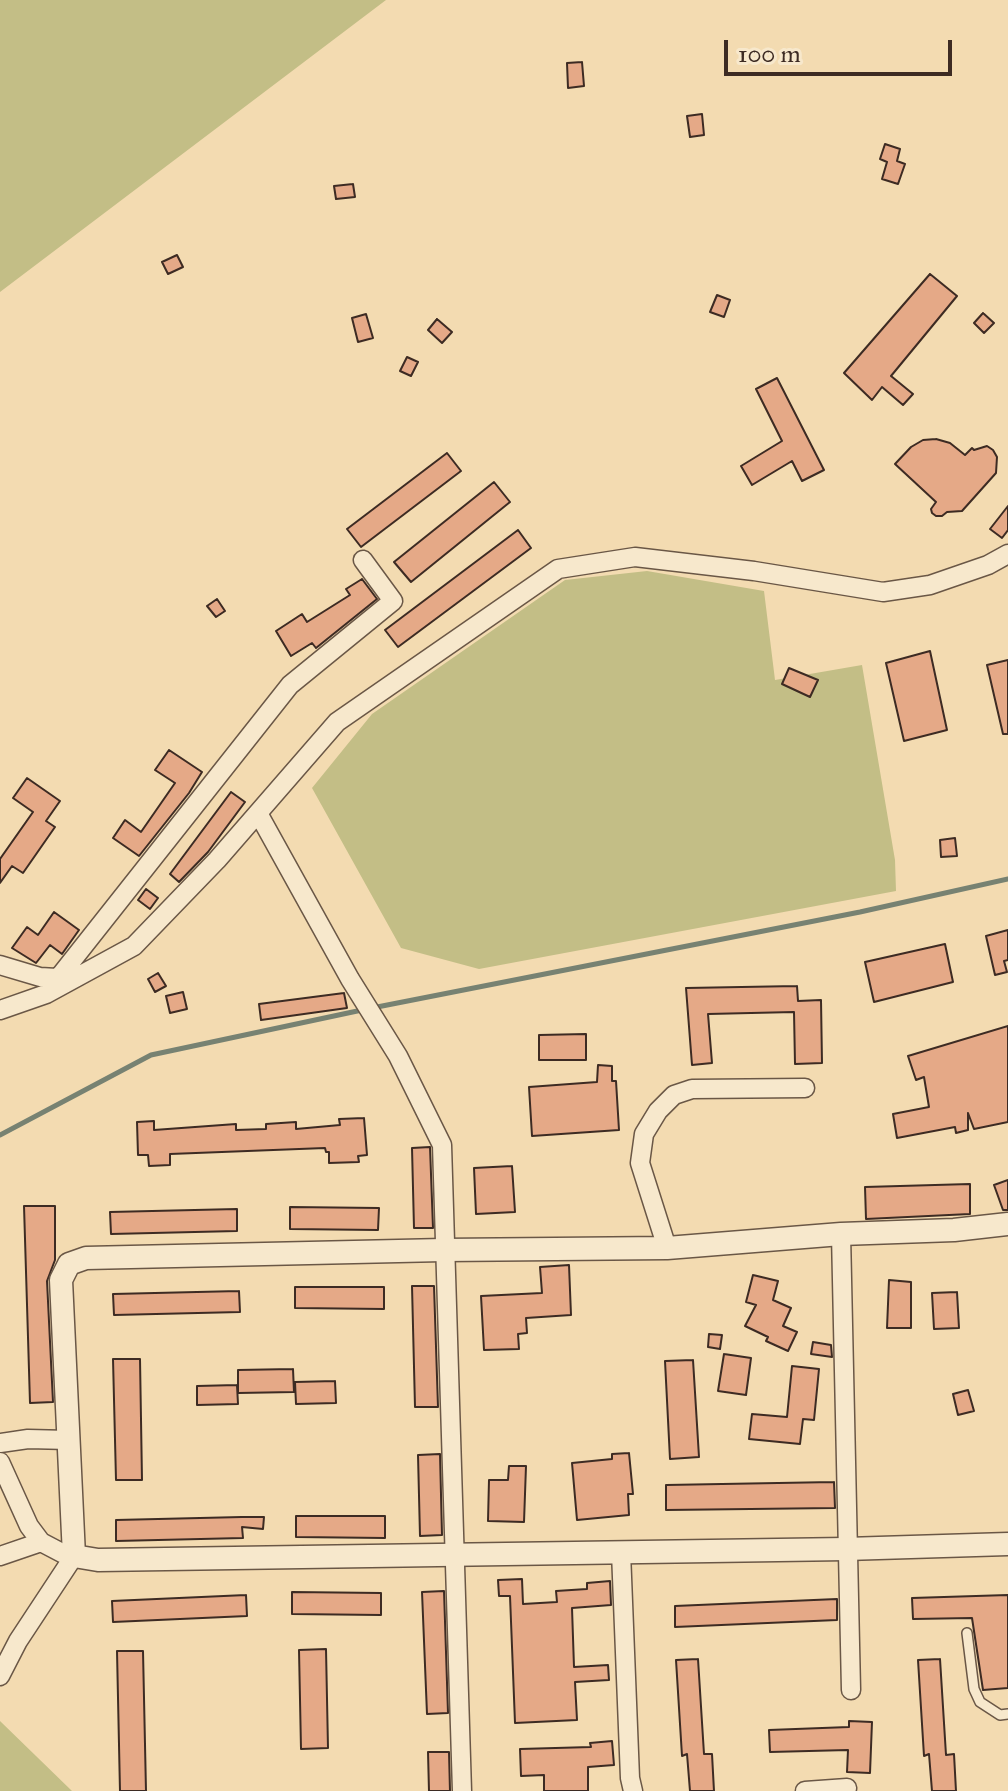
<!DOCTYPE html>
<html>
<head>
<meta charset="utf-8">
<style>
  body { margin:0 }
  #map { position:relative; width:1008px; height:1791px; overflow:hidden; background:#f3dbb1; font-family:"IM FELL Great Primer",serif }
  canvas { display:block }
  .scale { position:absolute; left:724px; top:40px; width:228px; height:36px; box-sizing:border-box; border:4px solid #3d2b23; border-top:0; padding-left:10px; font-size:24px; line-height:28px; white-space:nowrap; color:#3d2b23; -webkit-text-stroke:6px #f7e8cc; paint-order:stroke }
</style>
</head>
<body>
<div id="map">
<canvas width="1008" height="1791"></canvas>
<div class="scale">100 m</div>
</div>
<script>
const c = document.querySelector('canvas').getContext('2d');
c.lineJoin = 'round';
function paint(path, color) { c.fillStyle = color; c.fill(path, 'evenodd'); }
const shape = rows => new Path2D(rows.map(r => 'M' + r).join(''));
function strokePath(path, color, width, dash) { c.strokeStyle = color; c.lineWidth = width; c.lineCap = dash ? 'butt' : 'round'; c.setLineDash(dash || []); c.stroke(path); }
paint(shape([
  [0,0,386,0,0,292],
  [647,571,764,591,775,680,862,665,895,860,896,891,479,969,401,948,312,788,372,714,565,580],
  [0,1721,72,1791,0,1791]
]), '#c3be86');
strokePath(shape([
  [372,1008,860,912,1008,879],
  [0,1135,151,1055,362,1010]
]), '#778272', 5);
const building = shape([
  [582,62,584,86,568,88,567,63,582,62],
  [702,114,704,135,690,137,687,116,702,114],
  [885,144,900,149,897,161,905,164,898,184,882,179,887,162,880,159,885,144],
  [353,184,355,197,336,199,334,186,353,184],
  [177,255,183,267,168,274,162,262,177,255],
  [930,274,957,296,891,376,913,394,903,405,882,387,872,400,844,373,930,274],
  [717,295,730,300,724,317,710,312,717,295],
  [983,313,994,323,984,333,974,323,983,313],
  [366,314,373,338,358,342,352,318,366,314],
  [437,319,452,332,442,343,428,330,437,319],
  [407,357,418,362,411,376,400,371,407,357],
  [777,378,824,470,802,481,792,461,752,485,741,466,782,441,756,389,777,378],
  [936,439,950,443,965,455,972,448,974,450,987,446,993,450,997,457,996,473,962,511,947,512,942,516,936,516,932,513,931,509,936,502,895,464,911,447,923,440,936,439],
  [447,453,461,471,361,547,347,529,447,453],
  [494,482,510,502,411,582,394,562,494,482],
  [1008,506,1008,530,1002,538,990,529,1008,506],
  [518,530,531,548,398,647,385,630,518,530],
  [362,579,377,599,316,648,312,643,291,656,276,631,302,614,307,622,350,595,346,589,362,579],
  [217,599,225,611,216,617,207,606,217,599],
  [930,651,947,730,904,741,886,663,930,651],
  [1008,660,1008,734,1003,734,987,665,1008,660],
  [789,668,818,680,810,697,782,684,789,668],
  [169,750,202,772,189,793,139,856,113,838,125,820,141,832,175,783,155,770,169,750],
  [27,778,60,801,46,821,55,827,23,873,12,866,0,883,0,859,33,812,13,798,27,778],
  [231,792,245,802,208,852,179,882,170,874,231,792],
  [955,838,957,856,941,857,940,840,955,838],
  [146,889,158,898,150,909,138,900,146,889],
  [54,912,79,930,62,954,50,945,36,963,12,948,27,927,38,935,54,912],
  [1008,930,1008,960,1004,961,1007,972,995,975,986,936,1008,930],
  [945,944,953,982,874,1002,865,962,945,944],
  [158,973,166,986,155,992,148,979,158,973],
  [797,986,798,1001,821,1000,822,1063,795,1064,794,1012,708,1014,712,1063,692,1065,686,988,797,986],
  [183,992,187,1009,170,1013,166,996,183,992],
  [344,993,347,1008,261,1020,259,1004,344,993],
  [1008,1026,1008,1122,974,1129,968,1113,968,1130,956,1133,955,1127,897,1138,893,1114,929,1107,924,1077,916,1080,908,1056,1008,1026],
  [586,1034,586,1060,539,1060,539,1035,586,1034],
  [598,1065,612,1066,612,1081,616,1081,619,1130,532,1136,529,1087,597,1082,598,1065],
  [364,1118,367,1155,358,1156,359,1162,329,1163,329,1152,326,1152,325,1148,170,1154,170,1165,149,1166,148,1155,138,1155,137,1122,154,1121,154,1130,236,1124,236,1130,266,1129,266,1124,296,1122,296,1129,340,1125,339,1119,364,1118],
  [430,1147,433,1228,414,1228,412,1148,430,1147],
  [512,1166,515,1212,476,1214,474,1168,512,1166],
  [1008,1180,1008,1210,1003,1210,994,1185,1008,1180],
  [970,1184,970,1214,866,1219,865,1187,970,1184],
  [24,1206,55,1206,55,1260,47,1281,53,1402,30,1403,24,1206],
  [290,1207,379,1208,378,1230,290,1229,290,1207],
  [237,1209,237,1231,111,1234,110,1212,237,1209],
  [569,1265,571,1315,526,1318,527,1333,518,1334,519,1349,484,1350,481,1296,542,1293,540,1267,569,1265],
  [753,1275,778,1281,773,1300,791,1308,783,1326,797,1332,788,1351,766,1341,768,1337,745,1326,756,1305,746,1302,753,1275],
  [889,1280,911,1282,911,1328,887,1328,889,1280],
  [412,1286,434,1286,438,1407,415,1407,412,1286],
  [295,1287,384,1287,384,1309,295,1308,295,1287],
  [239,1291,240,1312,114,1315,113,1294,239,1291],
  [957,1292,959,1328,934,1329,932,1293,957,1292],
  [709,1334,722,1335,720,1349,708,1347,709,1334],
  [813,1342,831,1345,832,1357,811,1354,813,1342],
  [724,1354,751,1358,746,1395,718,1391,724,1354],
  [113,1359,140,1359,142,1480,116,1480,113,1359],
  [693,1360,699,1457,670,1459,665,1361,693,1360],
  [792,1366,819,1369,814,1420,803,1419,800,1444,749,1439,752,1414,787,1417,792,1366],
  [293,1369,294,1392,238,1393,238,1370,293,1369],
  [335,1381,336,1403,296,1404,295,1382,335,1381],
  [237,1385,238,1404,197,1405,197,1386,237,1385],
  [968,1390,974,1411,958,1415,953,1394,968,1390],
  [629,1453,633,1494,628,1494,629,1515,577,1520,572,1463,612,1459,612,1454,629,1453],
  [440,1454,442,1535,420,1536,418,1455,440,1454],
  [509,1466,526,1466,524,1522,488,1521,489,1480,508,1480,509,1466],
  [834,1482,835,1508,666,1510,666,1485,834,1482],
  [296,1516,385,1516,385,1538,296,1537,296,1516],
  [242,1517,264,1517,263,1529,242,1527,243,1538,116,1541,116,1520,242,1517],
  [522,1579,523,1604,557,1602,556,1591,587,1589,587,1583,610,1581,611,1605,572,1608,574,1667,608,1665,609,1680,575,1682,577,1720,515,1723,510,1596,499,1596,498,1580,522,1579],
  [444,1591,448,1713,427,1714,422,1592,444,1591],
  [292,1592,381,1593,381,1615,292,1614,292,1592],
  [246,1595,247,1616,113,1622,112,1601,246,1595],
  [1008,1595,1008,1688,983,1690,972,1618,913,1619,912,1598,1008,1595],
  [837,1599,837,1620,675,1627,675,1606,837,1599],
  [326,1649,328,1748,301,1749,299,1650,326,1649],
  [117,1651,143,1651,146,1791,120,1791,117,1651],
  [698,1659,704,1754,712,1754,714,1791,690,1791,687,1754,682,1756,676,1660,698,1659],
  [940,1659,946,1755,954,1754,956,1791,932,1791,929,1754,924,1756,918,1660,940,1659],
  [849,1721,872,1722,870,1773,847,1772,848,1750,770,1752,769,1730,849,1727,849,1721],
  [612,1741,614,1765,588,1767,588,1791,544,1791,544,1775,521,1776,520,1749,591,1747,590,1743,612,1741],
  [428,1752,449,1752,450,1791,429,1791,428,1752]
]);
paint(building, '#e5a987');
strokePath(building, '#3d2b23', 2);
const service = shape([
  [967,1633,974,1689,980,1702,1000,1715,1008,1714]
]);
const minor = shape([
  [258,813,350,979,398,1056,442,1145,462,1791],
  [0,965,40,977,57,978],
  [48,991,290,685,393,601,363,560],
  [0,1010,46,994,134,946,217,860,337,722,558,569,635,557,754,571,883,592,930,585,988,565,1008,554],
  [841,1234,851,1690],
  [667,1248,640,1163,644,1134,658,1111,674,1095,692,1089,805,1088],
  [0,1443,28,1439,69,1440],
  [0,1462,29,1526,41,1542,62,1553,74,1556,18,1641,0,1676],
  [621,1552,630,1778,633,1791],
  [0,1556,41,1542],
  [805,1791,847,1788]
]);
const tertiary = shape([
  [1008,1224,954,1230,841,1234,667,1248,443,1250,86,1258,69,1264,61,1280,74,1556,98,1560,846,1549,1008,1544]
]);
strokePath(service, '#6a5746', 12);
strokePath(minor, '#6a5746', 21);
strokePath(tertiary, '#6a5746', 25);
strokePath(service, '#f7e8cc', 9);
strokePath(minor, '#f7e8cc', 18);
strokePath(tertiary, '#f7e8cc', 22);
</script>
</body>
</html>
